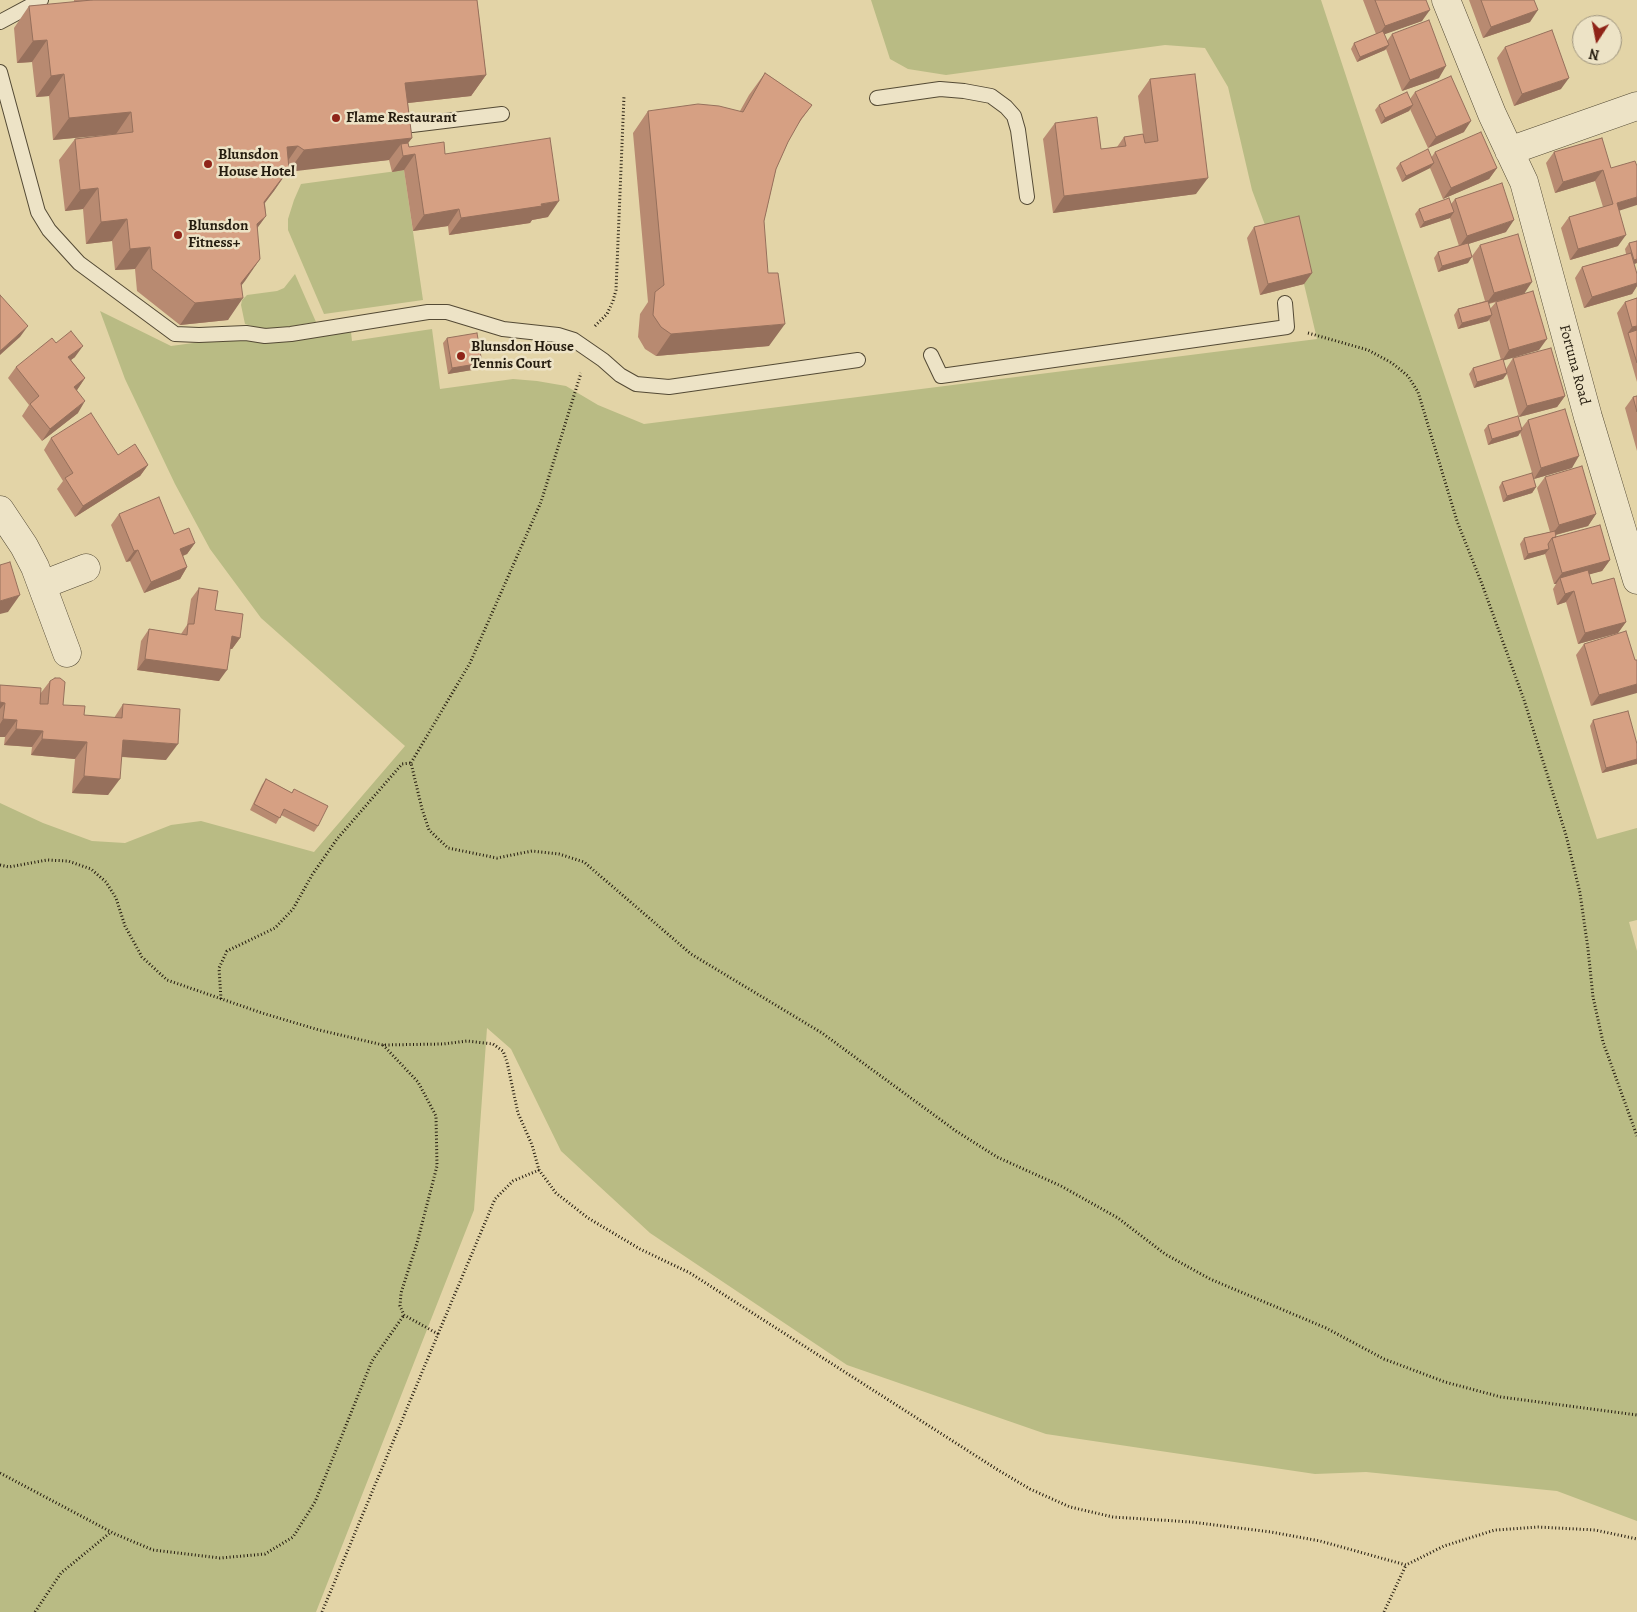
<!DOCTYPE html>
<html>
<head>
<meta charset="utf-8">
<style>
  body { margin:0 }
  #map { position:relative; width:1637px; height:1612px; overflow:hidden; background:#e3d4a7; font-family:Alegreya,serif }
  canvas { display:block }
  .north { position:absolute; left:1572px; top:15px; width:50px; height:50px; box-sizing:border-box; background:#ede3c6; border:1px solid #9d937d; border-radius:50%; rotate:191deg; font-size:14px; font-weight:700; line-height:20px; text-align:center; color:#251c0f }
  .north::after { content:''; display:block; margin:auto; width:18px; height:22px; background:#8f2418; clip-path:polygon(50% 0,100% 100%,50% 72%,0 100%) }
</style>
</head>
<body>
<div id="map">
<canvas width="1637" height="1612"></canvas>
<div class="north">N</div>
</div>
<script>
const c = document.querySelector('canvas').getContext('2d');
c.lineJoin = 'round';
function paint(path, color) { c.fillStyle = color; c.fill(path, 'evenodd'); }
const shape = rows => new Path2D(rows.map(r => 'M' + r).join(''));
function strokePath(path, color, width, dash) { c.strokeStyle = color; c.lineWidth = width; c.lineCap = dash ? 'butt' : 'round'; c.setLineDash(dash || []); c.stroke(path); }
function write(font, color, halo, rows, align = 'center') {
  c.font = font + ' Alegreya,serif'; c.lineWidth = 5; c.setLineDash([]); c.textBaseline = 'middle'; c.strokeStyle = halo; c.fillStyle = color; for (const [text, x, y, turn = 0] of rows) {
    c.save(); c.translate(x, y); c.rotate((+turn || 0) * Math.PI / 180); c.textAlign = isNaN(turn) ? turn : align; if (halo) c.strokeText(text, 0, 0); c.fillText(text, 0, 0); c.restore();
  }
}
paint(shape([
  [871,0,1321,0,1597,839,1637,828,1637,920,1629,922,1637,951,1637,1521,1557,1491,1366,1472,1315,1474,1046,1434,847,1365,650,1233,561,1151,511,1049,487,1028,474,1210,316,1612,0,1612,0,803,43,823,92,841,125,843,171,825,201,821,314,852,405,746,261,618,210,549,175,484,125,379,100,311,171,346,223,339,275,342,351,332,352,341,432,329,440,389,513,379,537,381,566,386,598,405,644,424,1317,339,1304,284,1268,233,1252,190,1228,87,1205,48,1165,45,946,75,908,69,890,59],
  [404,170,423,300,324,314,288,230,288,219,294,200,301,184],
  [295,274,316,322,274,329,262,329,245,324,241,305,242,300,247,295,277,291,284,288]
]), '#b9bb84');
const lane = shape([
  [0,22,41,0],
  [0,72,38,212,49,230,79,263,175,334,199,335,246,333,265,336,291,334,428,312,447,312,503,329,558,335,574,340,603,360,620,375,636,384,669,387,858,360],
  [877,98,940,89,964,91,991,96,1006,107,1014,116,1018,130,1027,197],
  [412,125,502,114],
  [931,355,941,376,1287,327,1285,303]
]);
const street = shape([
  [1446,0,1492,114,1524,182,1588,417,1637,580],
  [1509,151,1637,106],
  [0,510,24,546,35,567,67,653],
  [42,585,86,568]
]);
strokePath(lane, '#544a35', 16);
strokePath(street, '#544a35', 29);
strokePath(shape([
  [595,326,607,314,613,301,616,290,624,96],
  [1308,333,1368,350,1392,363,1408,376,1418,392,1457,521,1482,584,1524,700,1566,835,1580,893,1588,949,1593,997,1603,1042,1637,1136],
  [411,763,470,663,541,502,581,373],
  [0,865,9,867,47,860,68,861,91,869,106,882,116,898,125,926,142,957,167,980,262,1013,319,1030,383,1045,443,1044,467,1041,493,1044,503,1051,507,1062,518,1113,532,1145,539,1170,556,1193,588,1218,640,1249,690,1273,998,1470,1030,1489,1070,1507,1113,1517,1191,1522,1271,1532,1320,1541,1406,1565,1444,1546,1495,1530,1538,1527,1595,1530,1637,1539],
  [221,999,219,968,227,951,275,928,293,909,312,875,337,839,402,764,411,763,422,809,429,830,448,848,497,858,532,851,559,854,584,862,691,954,822,1033,956,1131,997,1157,1061,1186,1118,1218,1165,1254,1210,1279,1326,1328,1384,1359,1445,1382,1501,1397,1637,1415],
  [438,1334,495,1199,513,1181,539,1170],
  [0,1473,115,1534,153,1550,220,1558,265,1554,293,1537,315,1502,372,1361,404,1315],
  [35,1612,61,1573,111,1532],
  [322,1612,438,1334,404,1315,400,1306,401,1293,417,1243,437,1166,436,1116,418,1082,383,1045],
  [1384,1612,1406,1565]
]), '#251c0f', 3, [1, 2.5]);
strokePath(lane, '#ede3c6', 14);
strokePath(street, '#ede3c6', 28);
paint(shape([
  [74,0,477,0,486,75,471,96,408,103,412,138,408,143,409,147,445,154,548,217,532,220,530,223,449,235,448,226,413,231,404,170,392,172,389,160,288,171,265,203,266,216,257,228,260,259,241,285,228,320,180,325,137,291,135,269,115,270,112,241,86,244,83,209,65,211,59,160,75,139,116,134,53,140,49,96,36,97,32,62,17,63,14,28,29,6,74,2],
  [1363,0,1426,0,1422,21,1384,34,1387,41,1392,34,1439,78,1402,91,1386,49,1385,50,1357,62,1351,49,1354,43,1376,34],
  [1469,0,1534,0,1530,22,1483,38],
  [1505,47,1561,89,1514,106,1497,58],
  [765,73,812,105,796,127,788,142,776,169,764,221,769,346,656,356,645,349,638,337,640,314,648,302,633,133,648,111,740,111,749,95],
  [1150,79,1196,194,1053,213,1043,139,1055,123,1101,149,1117,147,1124,137,1143,134,1138,96],
  [1415,92,1464,132,1428,148,1410,109,1409,111,1381,124,1375,110,1379,105,1410,99],
  [1602,138,1619,211,1618,246,1570,260,1561,228,1569,217,1603,207,1595,181,1555,193,1546,163,1554,152],
  [1435,152,1497,168,1489,179,1443,199,1430,168,1402,182,1396,168,1400,163,1431,158],
  [1455,199,1506,232,1468,244,1468,263,1438,272,1434,258,1438,252,1459,246,1450,218,1420,228,1415,214,1419,209,1451,204],
  [1254,227,1312,273,1304,284,1260,295,1247,238],
  [1629,243,1637,263,1634,264,1637,274,1637,286,1632,294,1584,308,1575,278,1582,267,1626,254,1625,249],
  [1480,245,1524,294,1489,304,1490,309,1496,302,1539,350,1503,360,1506,369,1513,358,1565,396,1557,407,1519,417,1507,374,1503,379,1474,388,1469,374,1473,368,1501,360,1489,319,1488,321,1458,329,1454,315,1458,309,1485,301,1472,256],
  [1637,298,1637,382,1617,313,1625,302],
  [447,338,482,363,478,369,448,374,443,343],
  [56,343,75,357,71,360,85,378,77,390,78,413,42,441,22,416,29,405,8,378,16,367],
  [1637,396,1637,451,1625,408,1633,397],
  [1528,420,1572,468,1534,479,1536,487,1532,493,1503,502,1499,487,1502,482,1533,476,1520,432,1518,436,1488,445,1484,430,1488,425,1521,429],
  [51,438,118,455,148,465,140,476,75,517,57,489,63,481,44,450],
  [1545,477,1596,514,1588,526,1556,535,1556,537,1610,560,1602,571,1589,574,1592,584,1626,622,1618,633,1578,644,1566,602,1557,605,1553,589,1556,584,1554,584,1545,554,1524,560,1520,544,1524,538,1550,532,1537,488],
  [119,514,195,543,187,554,183,556,187,567,180,579,144,593,130,561,126,562,111,525],
  [199,588,215,610,240,638,232,649,230,649,219,681,137,670,141,641,149,629,181,634,187,625,191,599],
  [1584,644,1635,660,1591,706,1576,655],
  [50,681,63,705,84,715,114,718,123,704,166,760,122,757,108,795,72,793,75,759,31,755,32,747,4,745,5,737,0,737,0,685,40,694],
  [1593,720,1637,764,1602,773,1590,726],
  [266,779,292,793,294,789,318,826,314,832,281,815,276,824,250,810,262,785]
]), '#b88a71');
paint(shape([
  [1430,10,1422,21,1377,37,1385,26],
  [1538,10,1530,22,1483,38,1491,27],
  [47,40,32,62,17,63,33,41],
  [1389,45,1385,50,1357,62,1360,57],
  [1446,66,1439,78,1402,91,1410,80],
  [64,74,49,96,36,97,51,76],
  [486,75,471,96,390,105,405,83],
  [1569,78,1561,89,1514,106,1522,94],
  [1413,105,1409,111,1381,124,1385,118],
  [131,112,116,134,53,140,69,118],
  [1471,121,1464,132,1428,148,1436,137],
  [412,138,402,151,401,144,389,160,288,172,304,150],
  [298,146,283,168,287,147],
  [415,154,404,170,392,172,403,156],
  [1434,163,1430,168,1402,182,1406,176],
  [1497,168,1489,179,1443,199,1451,188],
  [289,169,274,191,249,223,264,202],
  [1603,170,1595,181,1555,193,1563,182],
  [1208,178,1196,194,1053,213,1064,196],
  [98,188,83,209,65,211,80,190],
  [1637,197,1637,205,1609,214,1617,203],
  [559,201,548,217,532,220,530,223,449,235,461,218],
  [459,209,448,226,413,231,424,215],
  [1454,212,1450,218,1420,228,1424,222],
  [266,216,250,238,257,224],
  [127,219,112,241,86,244,101,222],
  [1514,220,1506,232,1459,247,1467,236],
  [1626,235,1618,246,1570,260,1578,249],
  [150,247,135,269,115,270,130,249],
  [1472,257,1468,263,1438,272,1442,266],
  [260,259,245,281,230,300,243,298,228,320,180,325,195,303,241,283],
  [1637,259,1637,263,1630,265,1634,260],
  [1312,273,1304,284,1260,295,1268,284],
  [1532,282,1524,294,1486,304,1494,293],
  [1637,283,1637,286,1632,294,1584,308,1592,297],
  [1492,315,1488,321,1458,329,1462,323],
  [785,324,769,346,656,356,671,334],
  [28,326,20,337,0,355,0,351],
  [1637,326,1637,335,1628,333,1632,327],
  [1547,339,1539,350,1502,361,1509,350],
  [83,346,75,357,60,368,68,357],
  [482,363,478,369,448,374,452,368],
  [1507,373,1503,379,1474,388,1477,382],
  [85,378,77,390,66,399,74,387],
  [1565,396,1557,407,1519,417,1527,406],
  [85,401,78,413,42,441,50,429],
  [1522,430,1518,436,1488,445,1492,439],
  [1579,456,1572,468,1534,479,1541,468],
  [148,465,140,476,75,517,83,506],
  [1536,487,1532,493,1503,502,1507,496],
  [1596,514,1588,526,1551,536,1559,525],
  [195,543,187,554,172,560,180,549],
  [1549,549,1545,554,1524,560,1528,554],
  [138,550,130,561,126,562,134,551],
  [1610,560,1602,571,1562,582,1560,578,1556,584,1554,584,1562,573],
  [187,567,180,579,144,593,151,582],
  [1574,591,1566,602,1557,605,1565,594],
  [20,595,8,612,0,614,0,601],
  [1626,622,1618,633,1578,644,1585,633],
  [232,636,240,638,232,649,224,648],
  [145,659,227,670,219,681,137,670],
  [1637,684,1637,693,1591,706,1599,695],
  [0,702,5,703,0,709],
  [3,719,17,720,5,737,0,737,0,724],
  [16,729,43,731,32,747,4,745],
  [42,739,87,742,75,759,31,755],
  [123,740,178,744,166,760,112,756],
  [1637,759,1637,764,1602,773,1606,768],
  [84,776,120,779,108,795,72,793]
]), '#96705c');
const building = shape([
  [92,0,477,0,486,75,405,83,412,138,304,150,298,146,287,147,289,169,264,202,266,216,257,224,260,259,241,283,243,298,195,303,152,269,150,247,130,249,127,219,101,222,98,188,80,190,75,139,133,132,131,112,69,118,64,74,51,76,47,40,33,41,29,6,92,0],
  [1375,0,1426,0,1430,10,1385,26,1375,0],
  [1481,0,1534,0,1538,10,1491,27,1481,0],
  [1429,20,1446,66,1410,80,1392,34,1429,20],
  [1552,30,1569,78,1522,94,1505,47,1552,30],
  [1383,31,1389,45,1360,57,1354,43,1383,31],
  [765,73,812,105,801,119,788,142,776,169,764,221,768,273,778,273,785,324,671,334,661,327,653,315,655,292,664,285,648,111,698,104,719,106,743,112,765,73],
  [1195,74,1208,178,1064,196,1055,123,1097,117,1101,149,1126,146,1124,137,1143,134,1145,143,1158,141,1150,79,1195,74],
  [1451,76,1471,121,1436,137,1415,92,1451,76],
  [1407,92,1413,105,1385,118,1379,105,1407,92],
  [1481,132,1497,168,1451,188,1435,152,1481,132],
  [550,138,559,201,541,204,542,206,461,218,459,209,424,215,415,154,403,156,401,144,408,143,409,147,444,142,445,154,550,138],
  [1602,138,1611,168,1635,161,1637,166,1637,197,1617,203,1626,235,1578,249,1569,217,1613,204,1603,170,1563,182,1554,152,1602,138],
  [1428,149,1434,163,1406,176,1400,163,1428,149],
  [1502,183,1514,220,1467,236,1455,199,1502,183],
  [1449,198,1454,212,1424,222,1419,209,1449,198],
  [1299,216,1312,273,1268,284,1254,227,1299,216],
  [1518,234,1532,282,1494,293,1480,245,1518,234],
  [1637,241,1637,259,1634,260,1629,243,1637,241],
  [1468,243,1472,257,1442,266,1438,252,1468,243],
  [1631,253,1637,274,1637,283,1592,297,1582,267,1631,253],
  [1533,291,1547,339,1509,350,1496,302,1533,291],
  [0,295,28,326,0,351,0,295],
  [1637,298,1637,326,1632,327,1625,302,1637,298],
  [1488,301,1492,315,1462,323,1458,309,1488,301],
  [1637,330,1637,363,1628,333,1637,330],
  [71,331,83,346,68,357,85,378,74,387,85,401,50,429,30,404,39,396,16,367,52,338,56,343,71,331],
  [477,333,482,363,452,368,447,338,477,333],
  [1551,348,1565,396,1527,406,1513,358,1551,348],
  [1503,359,1507,373,1477,382,1473,368,1503,359],
  [1637,396,1637,412,1633,397,1637,396],
  [1565,409,1579,456,1541,468,1528,420,1565,409],
  [91,413,118,455,135,444,148,465,83,506,65,478,73,473,51,438,91,413],
  [1518,416,1522,430,1492,439,1488,425,1518,416],
  [1582,466,1596,514,1559,525,1545,477,1582,466],
  [1532,473,1536,487,1507,496,1502,482,1532,473],
  [159,497,174,534,189,528,195,543,180,549,187,567,151,582,138,550,134,551,119,514,159,497],
  [1600,525,1610,560,1562,573,1552,538,1600,525],
  [1555,531,1556,537,1552,538,1548,544,1549,549,1528,554,1524,538,1555,531],
  [10,562,20,595,0,601,0,565,10,562],
  [1588,570,1592,584,1614,578,1626,622,1585,633,1574,591,1565,594,1560,578,1588,570],
  [199,588,218,591,215,610,243,614,240,638,232,636,227,670,145,659,149,629,187,635,188,624,194,624,199,588],
  [1626,631,1635,660,1637,660,1637,684,1599,695,1584,644,1626,631],
  [55,678,60,678,65,682,63,705,85,706,84,715,122,718,123,704,180,709,178,744,123,740,120,779,84,776,87,742,42,739,43,731,16,729,17,720,3,719,5,703,0,702,0,685,41,688,40,704,48,704,50,681,55,678],
  [1628,711,1637,744,1637,759,1606,768,1593,720,1628,711],
  [266,779,292,793,294,789,328,806,318,826,284,809,280,818,254,804,266,779]
]);
paint(building, '#d6a083');
strokePath(building, '#96705c', 1);
for (const [x, y, r, color] of [
  [336,118,5,"#8f2418"],
  [208,164,5,"#8f2418"],
  [178,235,5,"#8f2418"],
  [461,356,5,"#8f2418"]
]) { const dot = new Path2D(); dot.arc(x, y, r, 0, 2 * Math.PI); c.fillStyle = color; c.fill(dot); strokePath(dot, '#ede3c6', 2); }
write('bold 15px', '#251c0f', '#ede3c6', [
  ["Flame Restaurant",346,118],
  ["Blunsdon",218,155],
  ["House Hotel",218,172],
  ["Blunsdon",188,226],
  ["Fitness+",188,243],
  ["Blunsdon House",471,347],
  ["Tennis Court",471,364]
], 'left');
write('15px', '#251c0f', '#ede3c6', [
  ["Fortuna Road",1574,365,75]
]);
</script>
</body>
</html>
